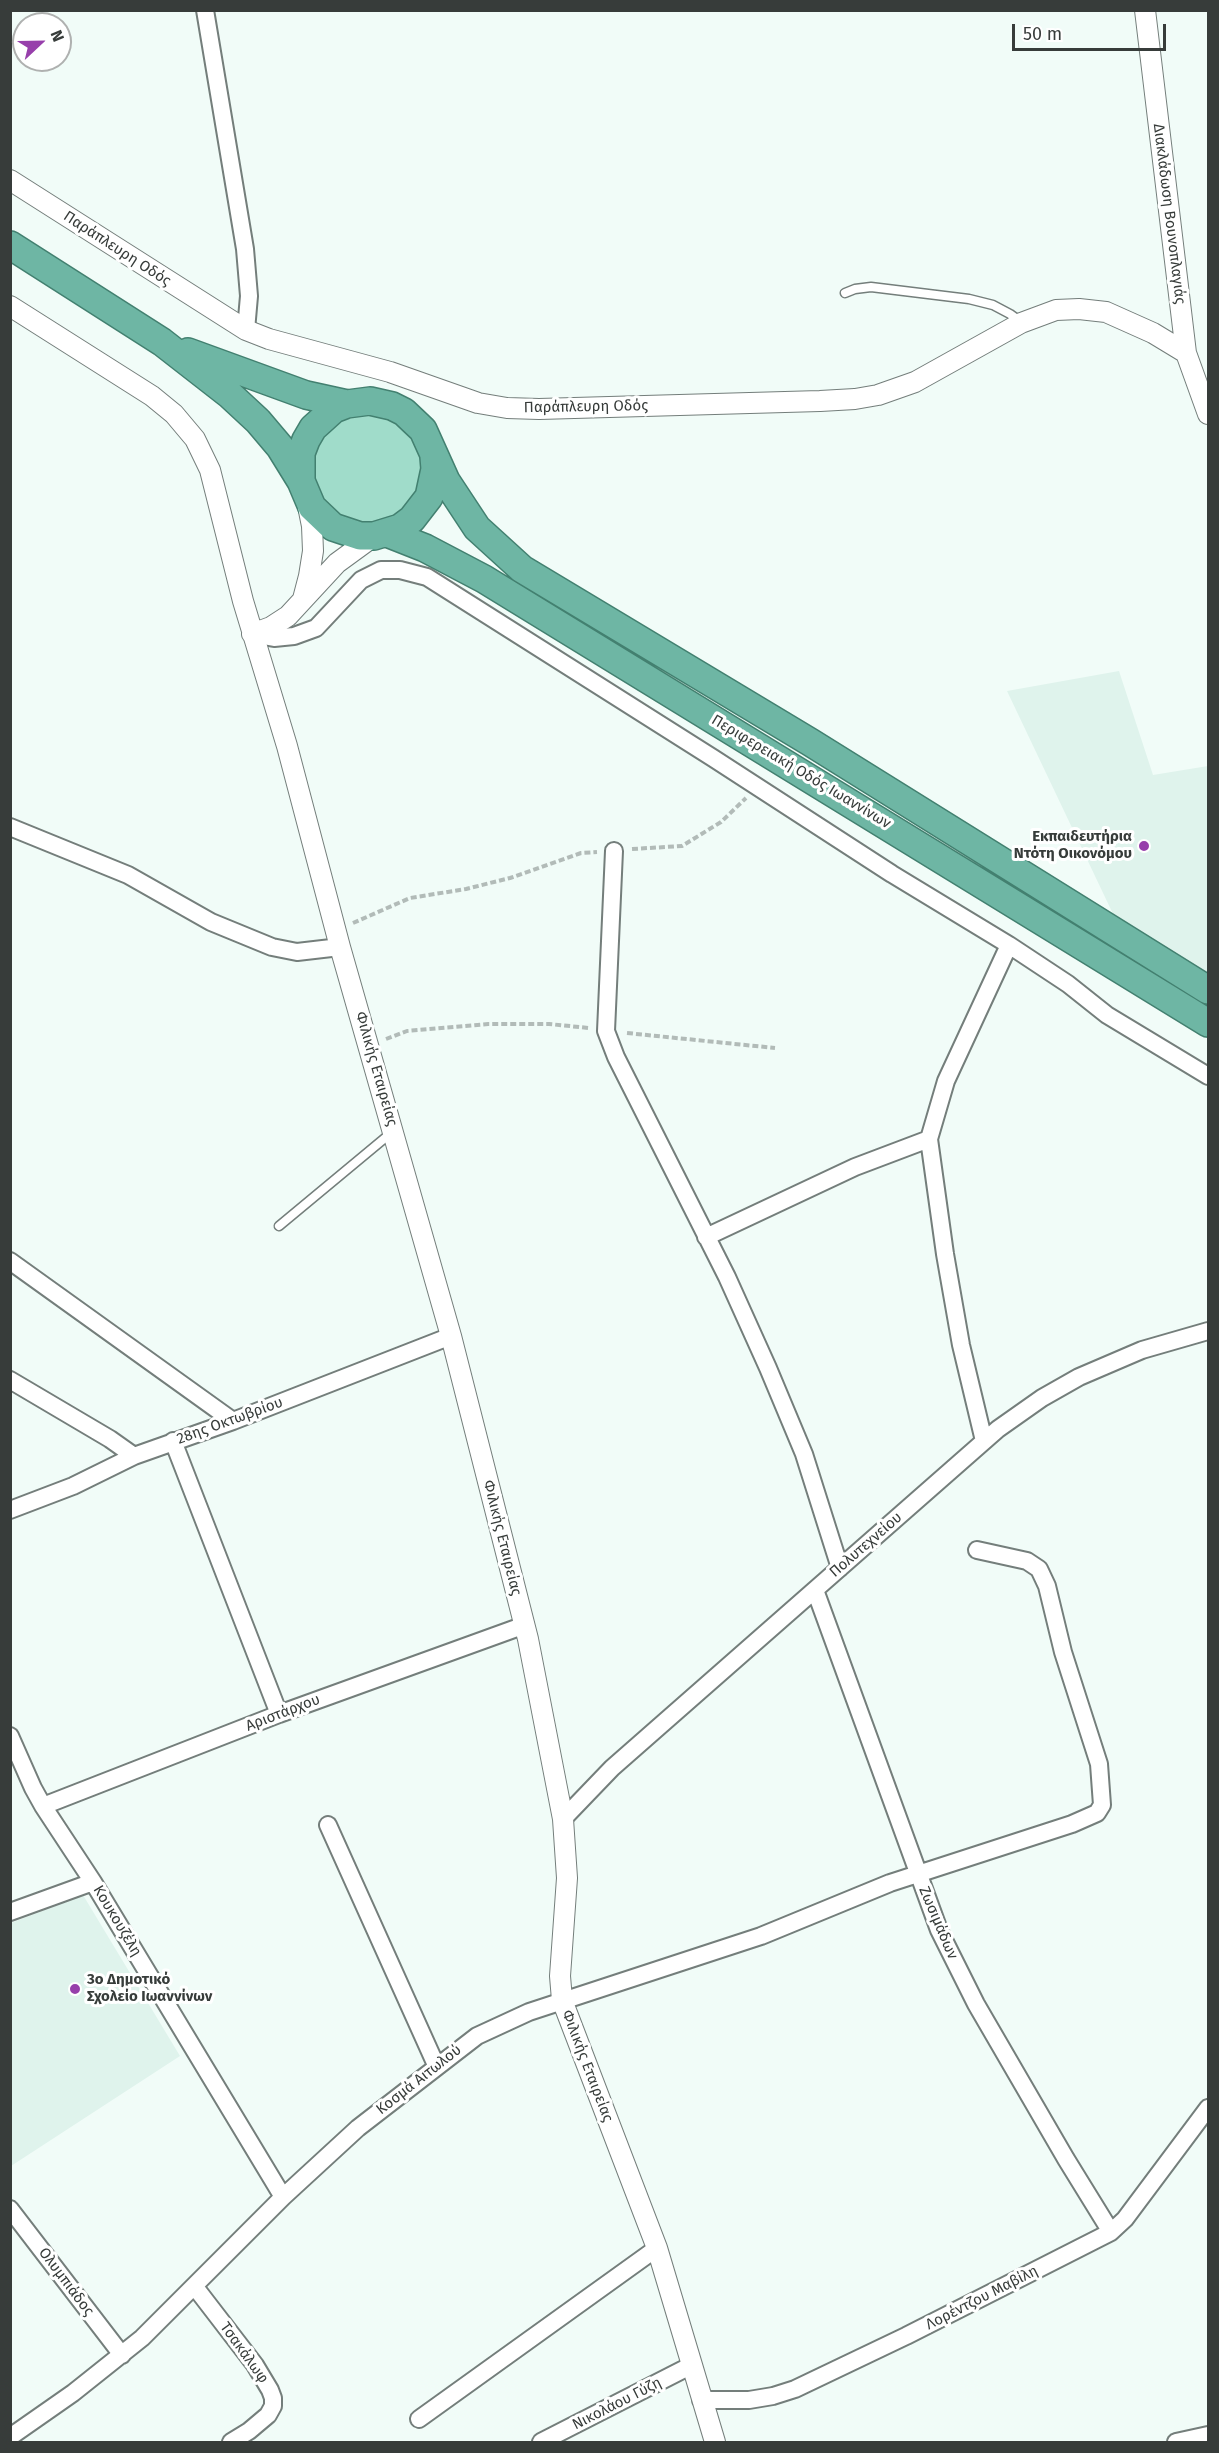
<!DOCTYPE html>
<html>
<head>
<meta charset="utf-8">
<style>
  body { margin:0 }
  #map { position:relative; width:1219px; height:2453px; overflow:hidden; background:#f1fcf8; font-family:"Fira Sans",sans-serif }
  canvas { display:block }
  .frame { position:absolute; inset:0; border:12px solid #373c3a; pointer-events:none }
  .north { position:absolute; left:12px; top:12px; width:60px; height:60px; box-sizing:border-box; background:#fff; border:2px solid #afb1b0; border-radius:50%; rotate:68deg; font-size:16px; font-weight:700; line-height:24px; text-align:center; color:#373c3a }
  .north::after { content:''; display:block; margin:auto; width:21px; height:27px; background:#973fab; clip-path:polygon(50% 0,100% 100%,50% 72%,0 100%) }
  .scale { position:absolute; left:1012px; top:24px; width:154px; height:27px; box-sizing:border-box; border:3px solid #373c3a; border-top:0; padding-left:8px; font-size:18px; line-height:21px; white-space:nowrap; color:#373c3a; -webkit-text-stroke:4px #fff; paint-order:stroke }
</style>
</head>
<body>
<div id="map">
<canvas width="1219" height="2453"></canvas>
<div class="frame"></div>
<div class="north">N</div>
<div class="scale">50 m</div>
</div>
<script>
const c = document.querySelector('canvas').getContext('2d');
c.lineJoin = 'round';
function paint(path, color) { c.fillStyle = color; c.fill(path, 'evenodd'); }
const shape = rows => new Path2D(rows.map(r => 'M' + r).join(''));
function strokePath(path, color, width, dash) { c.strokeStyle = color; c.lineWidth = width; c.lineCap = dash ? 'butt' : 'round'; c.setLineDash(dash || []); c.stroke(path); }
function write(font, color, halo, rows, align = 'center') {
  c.font = font + ' "Fira Sans",sans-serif'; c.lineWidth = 6; c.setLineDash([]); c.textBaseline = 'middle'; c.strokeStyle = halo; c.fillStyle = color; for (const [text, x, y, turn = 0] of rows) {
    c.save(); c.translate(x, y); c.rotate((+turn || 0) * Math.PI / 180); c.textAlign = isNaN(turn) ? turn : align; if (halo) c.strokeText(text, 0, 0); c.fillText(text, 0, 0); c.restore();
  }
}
paint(shape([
  [1119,671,1153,775,1208,766,1208,977,1114,916,1007,691],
  [83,1895,180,2056,11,2166,11,1923]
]), '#dff3ec');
paint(shape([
  '313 468a55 55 0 1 1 110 0a55 55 0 1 1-110 0Z'
]), '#a0dcca');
const service = shape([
  [845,293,855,289,871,287,969,299,993,305,1010,314,1021,322],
  [279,1226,391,1133]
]);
const minor = shape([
  [205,10,245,249,249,296,246,330],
  [252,634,274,638,294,636,316,628,361,580,381,570,400,570,427,577,713,758,892,874,1009,945,1068,984,1107,1015,1208,1076],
  [10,827,128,875,211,922,272,947,297,952,340,947],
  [614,851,606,1031,616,1057,727,1277,768,1368,804,1454,840,1568],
  [706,1237,855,1167,929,1139],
  [10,1261,233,1421],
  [10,1380,110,1439,134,1456],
  [173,1441,279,1714],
  [984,1441,961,1345,945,1254,929,1139,946,1081,1009,945],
  [10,1510,73,1486,134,1456,233,1421,451,1336],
  [815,1590,939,1930,976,2004,1066,2159,1111,2232],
  [10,1736,33,1788,43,1806,93,1882,283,2197],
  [43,1806,279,1714,525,1625],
  [563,1819,612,1768,998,1429,1042,1398,1079,1377,1142,1350,1208,1331],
  [328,1825,436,2065],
  [10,1912,93,1882],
  [10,2209,122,2355],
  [195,2287,255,2365,270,2390,273,2398,273,2406,268,2415,249,2431,231,2442],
  [701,2400,749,2400,773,2396,795,2389,906,2336,1111,2232,1125,2219,1208,2108],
  [419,2419,657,2248],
  [10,2437,73,2393,142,2338,283,2197,358,2128,477,2036,529,2012,761,1936,890,1883,1072,1824,1097,1813,1102,1805,1099,1764,1063,1652,1047,1586,1039,1569,1027,1561,977,1550],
  [541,2442,692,2365],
  [1176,2442,1208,2435]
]);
const tertiary = shape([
  [1145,10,1186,353,1208,414],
  [10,180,246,330,269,339,390,372,478,403,507,408,539,409,820,401,855,399,878,395,915,382,1021,323,1056,310,1079,309,1106,312,1153,333,1186,353],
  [10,306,152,396,174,414,195,439,210,470,243,601,287,746,340,947,451,1336,528,1639,563,1819,567,1878,560,1976,562,2000,657,2248,715,2442],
  [303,599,309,576,313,551,312,526,307,501],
  [252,634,271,627,288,616,337,563,374,536]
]);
const trunk = shape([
  [10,245,162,342,230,395,258,421,280,447,301,481,312,507,333,527,360,536,374,536,400,528,412,519,429,497,435,469,434,457],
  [188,352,306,395,347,404],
  [301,481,301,453,306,440,313,428,334,409,347,404,370,401,392,406,404,412,423,430,446,481,477,528,522,569,810,742,1208,990],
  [387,533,425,548,484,579,1208,1023]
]);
strokePath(service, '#747e7b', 11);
strokePath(minor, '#747e7b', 20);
strokePath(tertiary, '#747e7b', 22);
strokePath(trunk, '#438070', 30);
strokePath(shape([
  [632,849,682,846,721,822,746,798],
  [353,923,410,898,466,889,510,878,581,853,597,852],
  [627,1033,775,1048],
  [386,1039,407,1031,488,1024,549,1024,589,1028]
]), '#b2bbb8', 4, [6, 3]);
strokePath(service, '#fff', 8);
strokePath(minor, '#fff', 16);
strokePath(tertiary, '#fff', 20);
strokePath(trunk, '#6eb6a4', 27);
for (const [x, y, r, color] of [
  [1144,846,6,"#973fab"],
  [75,1989,6,"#973fab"]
]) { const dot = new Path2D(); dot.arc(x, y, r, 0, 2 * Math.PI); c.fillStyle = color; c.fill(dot); strokePath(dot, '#fff', 2); }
write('15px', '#373c3a', '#fff', [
  ["Διακλάδωση Βουνοπλαγιάς",1169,214,83],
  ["Παράπλευρη Οδός",117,249,33],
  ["Παράπλευρη Οδός",586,407,-1],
  ["Περιφερειακή Οδός Ιωαννίνων",801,772,31],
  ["Φιλικής Εταιρείας",376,1069,74],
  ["28ης Οκτωβρίου",230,1421,-20],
  ["Φιλικής Εταιρείας",502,1538,76],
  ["Πολυτεχνείου",866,1545,-41],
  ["Αριστάρχου",283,1713,-21],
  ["Κουκουζέλη",117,1921,59],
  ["Ζωσιμάδων",938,1923,67],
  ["Φιλικής Εταιρείας",587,2066,69],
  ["Κοσμά Αιτωλού",419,2080,-38],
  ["Ολυμπιάδος",66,2282,53],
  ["Λορέντζου Μαβίλη",982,2298,-27],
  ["Τσακάλωφ",244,2353,54],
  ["Νικολάου Γύζη",617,2404,-27]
]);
write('bold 15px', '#373c3a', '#fff', [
  ["Εκπαιδευτήρια",1132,837],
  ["Ντότη Οικονόμου",1132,854],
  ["3ο Δημοτικό",87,1980,"left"],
  ["Σχολείο Ιωαννίνων",87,1997,"left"]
], 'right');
</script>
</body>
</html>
